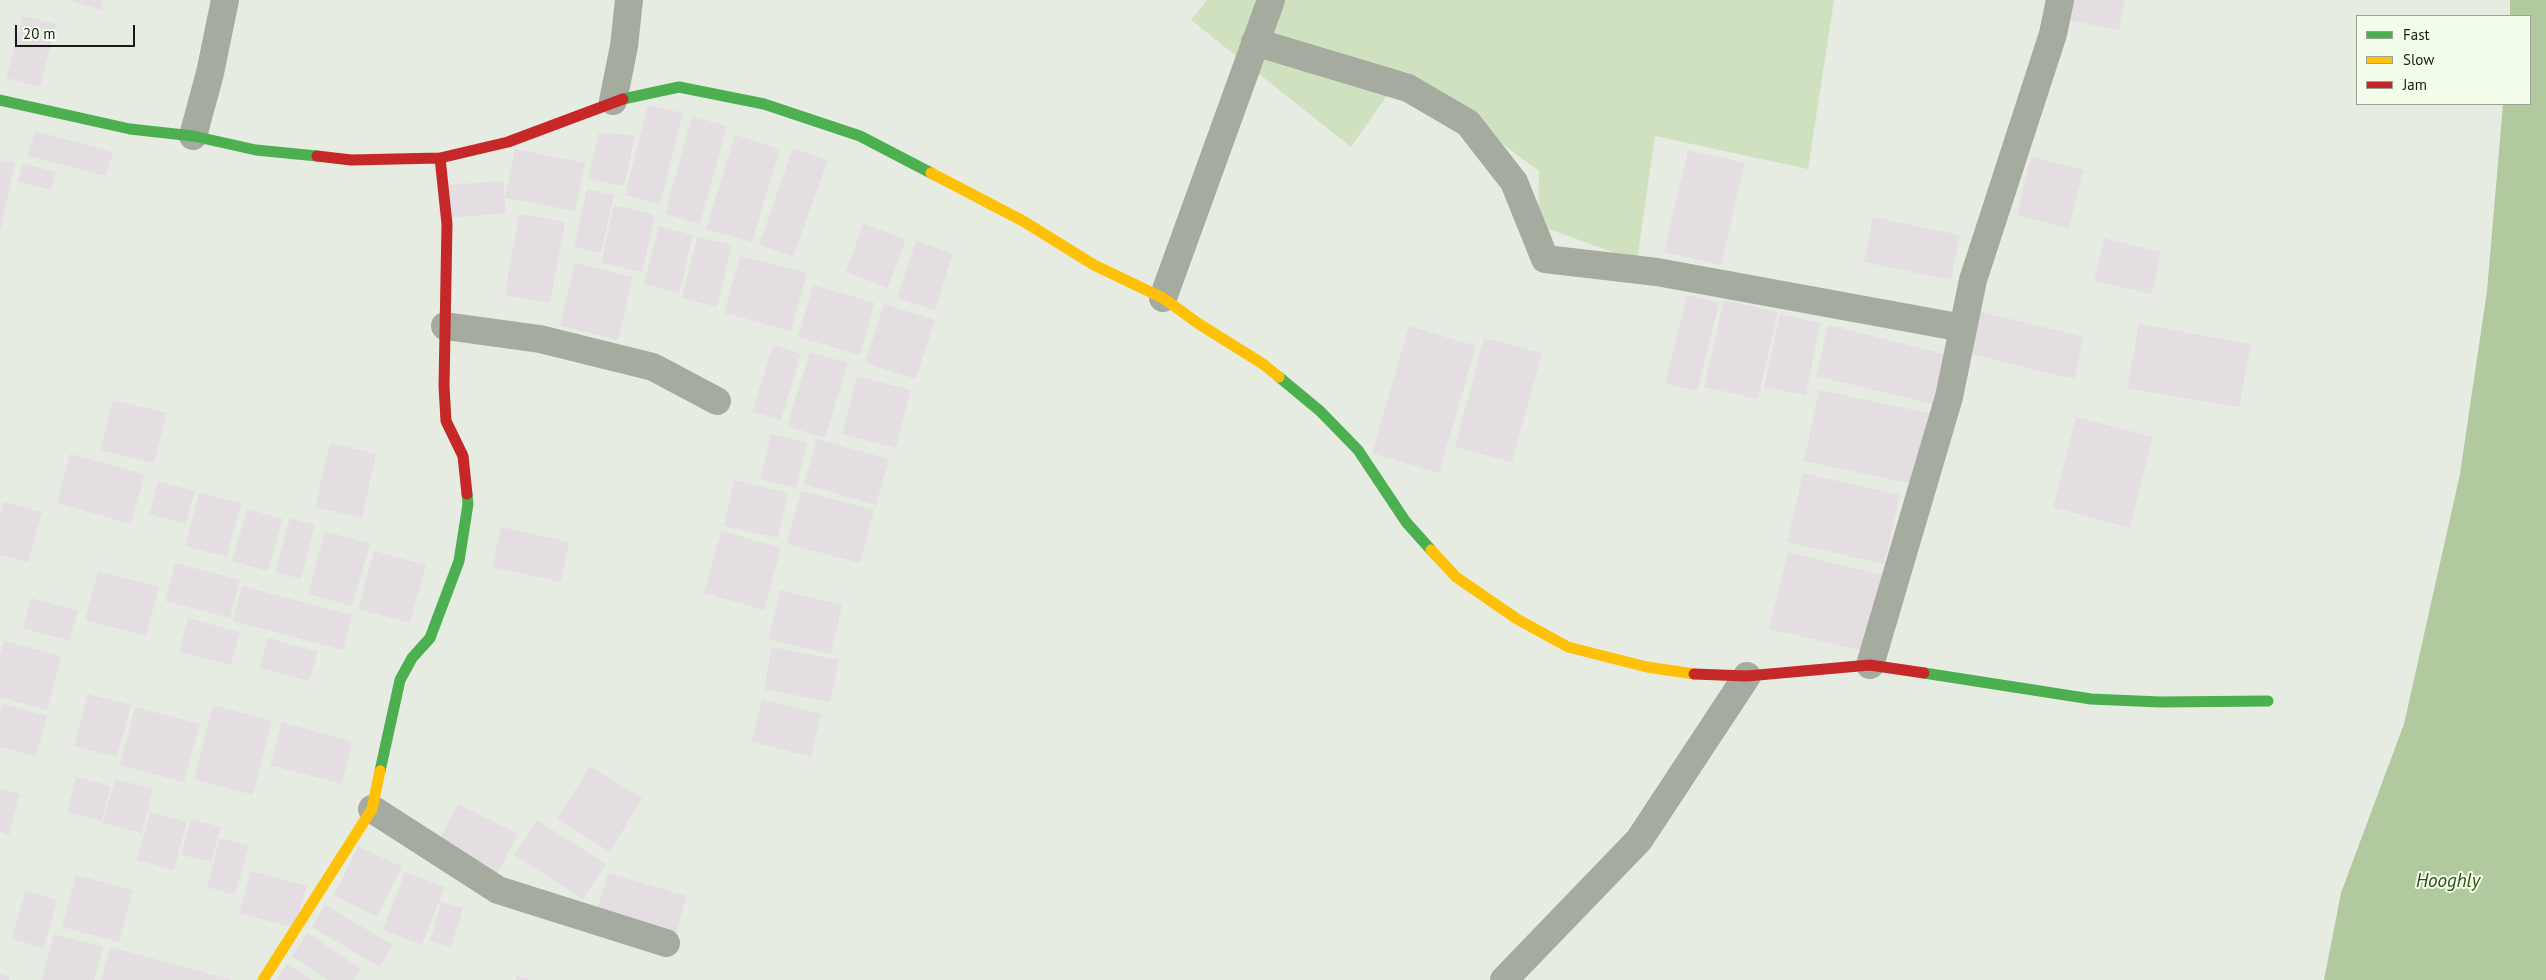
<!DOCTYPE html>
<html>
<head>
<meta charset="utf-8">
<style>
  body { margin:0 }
  #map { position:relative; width:2546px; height:980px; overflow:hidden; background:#e6ece1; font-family:"PT Sans",sans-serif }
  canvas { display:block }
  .legend { position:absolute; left:2356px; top:15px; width:175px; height:90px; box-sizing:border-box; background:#f3fdeb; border:1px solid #9ba395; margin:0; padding:6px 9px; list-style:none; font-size:15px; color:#171b14 }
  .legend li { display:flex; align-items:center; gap:10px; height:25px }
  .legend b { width:25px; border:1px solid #9ba395 }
  .scale { position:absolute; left:15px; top:25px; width:120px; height:22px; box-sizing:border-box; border:2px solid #171b14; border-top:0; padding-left:6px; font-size:15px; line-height:18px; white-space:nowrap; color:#171b14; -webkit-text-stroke:4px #f3fdeb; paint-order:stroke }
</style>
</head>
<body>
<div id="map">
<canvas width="2546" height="980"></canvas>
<ul class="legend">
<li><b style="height:6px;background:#4caf50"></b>Fast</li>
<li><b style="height:6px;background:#ffc107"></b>Slow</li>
<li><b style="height:6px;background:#c62828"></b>Jam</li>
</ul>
<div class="scale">20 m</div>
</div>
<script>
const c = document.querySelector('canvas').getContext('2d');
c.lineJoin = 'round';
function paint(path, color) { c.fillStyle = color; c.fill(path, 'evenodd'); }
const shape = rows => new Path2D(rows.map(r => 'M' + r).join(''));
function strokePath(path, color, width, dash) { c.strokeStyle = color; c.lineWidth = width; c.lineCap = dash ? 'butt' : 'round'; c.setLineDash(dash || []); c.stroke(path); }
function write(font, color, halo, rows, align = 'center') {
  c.font = font + ' "PT Sans",sans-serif'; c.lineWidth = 4; c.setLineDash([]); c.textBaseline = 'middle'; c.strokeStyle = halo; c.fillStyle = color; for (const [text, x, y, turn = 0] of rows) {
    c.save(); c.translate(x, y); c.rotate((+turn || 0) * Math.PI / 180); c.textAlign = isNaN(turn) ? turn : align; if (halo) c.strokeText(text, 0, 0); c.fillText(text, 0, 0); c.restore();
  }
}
paint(shape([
  [1207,0,1834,0,1808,169,1655,136,1637,261,1538,225,1539,171,1404,71,1351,147,1191,20]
]), '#cfe1be');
paint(shape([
  [2510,0,2546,0,2546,980,2324,980,2341,893,2404,724,2460,474,2487,291,2503,104,2530,104,2530,16,2510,16]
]), '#b2c89e');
paint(shape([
  [68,0,103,0,101,10],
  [2071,0,2125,0,2119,30,2067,20],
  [23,16,56,24,40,87,6,78],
  [648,105,683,113,660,204,625,195],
  [692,116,727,126,700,224,665,214],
  [35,131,113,152,106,176,28,156],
  [599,133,635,135,624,186,588,179],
  [735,135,780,149,752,242,706,229],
  [793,148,828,160,793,257,759,245],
  [515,149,585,163,575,211,505,198],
  [1688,150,1745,163,1721,265,1664,252],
  [2031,157,2084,170,2069,228,2017,215],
  [0,160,15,163,1,228,0,228],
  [23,163,56,172,51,190,18,181],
  [503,181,506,213,448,218,445,185],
  [587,189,614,195,601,253,574,247],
  [614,205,655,215,642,272,601,263],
  [519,214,565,222,550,303,505,295],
  [1873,217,1960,235,1951,280,1864,262],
  [863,224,906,239,888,288,846,272],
  [659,226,693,235,679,293,644,284],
  [697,237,732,245,717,307,682,298],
  [2104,238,2161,252,2152,294,2094,281],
  [916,241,953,253,935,310,897,298],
  [740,256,807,273,791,331,724,313],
  [575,263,633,277,618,340,560,326],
  [813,285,875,303,860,355,798,337],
  [1687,295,1719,303,1697,391,1665,383],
  [1724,300,1778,312,1758,399,1704,387],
  [884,304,935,320,916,379,865,363],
  [1977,311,2084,337,2074,379,1967,353],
  [1780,314,1820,323,1806,395,1764,387],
  [2139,324,2251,344,2239,407,2127,388],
  [1828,325,1945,354,1933,404,1816,376],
  [1409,326,1476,346,1439,473,1372,453],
  [1484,338,1542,353,1512,462,1455,447],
  [773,345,801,354,781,420,752,412],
  [810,352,848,363,825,438,787,426],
  [857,376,911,390,896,448,842,434],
  [1819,390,1929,413,1913,484,1804,461],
  [113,400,167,413,154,463,100,450],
  [2076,417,2153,437,2130,528,2053,507],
  [771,434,807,443,796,488,760,479],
  [817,439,889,459,876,505,804,484],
  [330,443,376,454,362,518,315,507],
  [70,454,145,474,131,524,57,503],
  [1803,473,1900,495,1884,564,1787,542],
  [734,480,788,493,778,538,724,526],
  [158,481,195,491,186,524,149,514],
  [801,491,874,510,860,563,787,544],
  [199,493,241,503,227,557,185,546],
  [4,502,42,512,28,562,0,555,0,515],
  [247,509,283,519,268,571,232,561],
  [290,518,315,525,301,579,275,572],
  [501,527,569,542,561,582,492,567],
  [325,531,370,544,352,606,308,594],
  [721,531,781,548,764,610,704,593],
  [374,551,426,565,410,623,358,609],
  [1788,552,1886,576,1868,652,1769,629],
  [175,563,240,580,230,618,165,601],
  [98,571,159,587,146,636,85,620],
  [242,586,352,615,343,650,233,621],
  [780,590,842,605,831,654,768,639],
  [31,598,78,611,70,641,23,628],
  [188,618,240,632,231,665,179,652],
  [268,638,318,652,309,681,260,668],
  [4,641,61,656,47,710,0,697,0,655],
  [772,647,839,660,830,702,764,689],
  [88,694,131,705,117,757,74,746],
  [762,699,821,714,811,757,751,742],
  [3,704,47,716,36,756,0,747,0,715],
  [213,705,272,721,253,795,194,779],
  [135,707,200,724,184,782,120,765],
  [282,722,353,742,342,784,270,765],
  [590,766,642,798,610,852,557,819],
  [76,777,111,786,102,821,67,812],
  [115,779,153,789,142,833,103,823],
  [0,789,20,794,9,835,0,832],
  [458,804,518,834,496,876,436,846],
  [150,812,187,822,174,870,137,860],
  [191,819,221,827,211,862,181,855],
  [537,820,606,864,583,899,514,855],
  [220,838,249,846,235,895,207,887],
  [358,846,402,867,377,917,334,895],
  [251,871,307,886,295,928,239,913],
  [405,872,445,887,422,945,383,930],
  [608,873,687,896,676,933,597,910],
  [76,875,133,890,119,942,62,927],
  [25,891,57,900,44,948,12,939],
  [441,902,463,908,451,947,430,941],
  [325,905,393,945,380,967,312,927],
  [308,933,361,969,353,980,328,980,292,956],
  [54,934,103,947,94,980,42,980],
  [110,947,229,979,229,980,101,980],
  [287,964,312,980,276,980],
  [0,974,10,977,9,980,0,980],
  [517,976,528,979,528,980,516,980]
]), '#e4dee2');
strokePath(shape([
  [1255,42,1408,88,1468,123,1514,182,1545,259,1657,272,1963,328],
  [613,101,624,46,629,0],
  [193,136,210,73,225,0],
  [1163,298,1271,0],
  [445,326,540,339,653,367,717,401],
  [1870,665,1949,397,1973,280,2053,34,2060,0],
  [372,809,498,890,666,943],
  [1504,980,1639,840,1747,676]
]), '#a5ab9e', 28);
strokePath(shape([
  [623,99,679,87,764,104,860,136,931,173],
  [0,100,130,129,193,136,256,150,317,156],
  [1279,377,1320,411,1358,450,1406,522,1431,550],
  [1924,673,2091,699,2160,702,2268,701],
  [380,771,400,680,412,658,430,638,459,561,468,504,467,494]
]), '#4caf50', 11);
strokePath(shape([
  [931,173,1023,221,1094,265,1163,298,1199,324,1263,364,1279,377],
  [1431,550,1456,577,1517,619,1568,647,1647,667,1694,674],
  [263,980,372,809,380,771]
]), '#ffc107', 11);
strokePath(shape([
  [317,156,351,160,440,158,508,142,623,99],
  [440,158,447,224,444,386,446,421,463,456,467,494],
  [1694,674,1747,676,1870,665,1924,673]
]), '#c62828', 11);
write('italic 19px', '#324b10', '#f3fdeb', [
  ["Hooghly",2448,882]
]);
</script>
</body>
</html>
